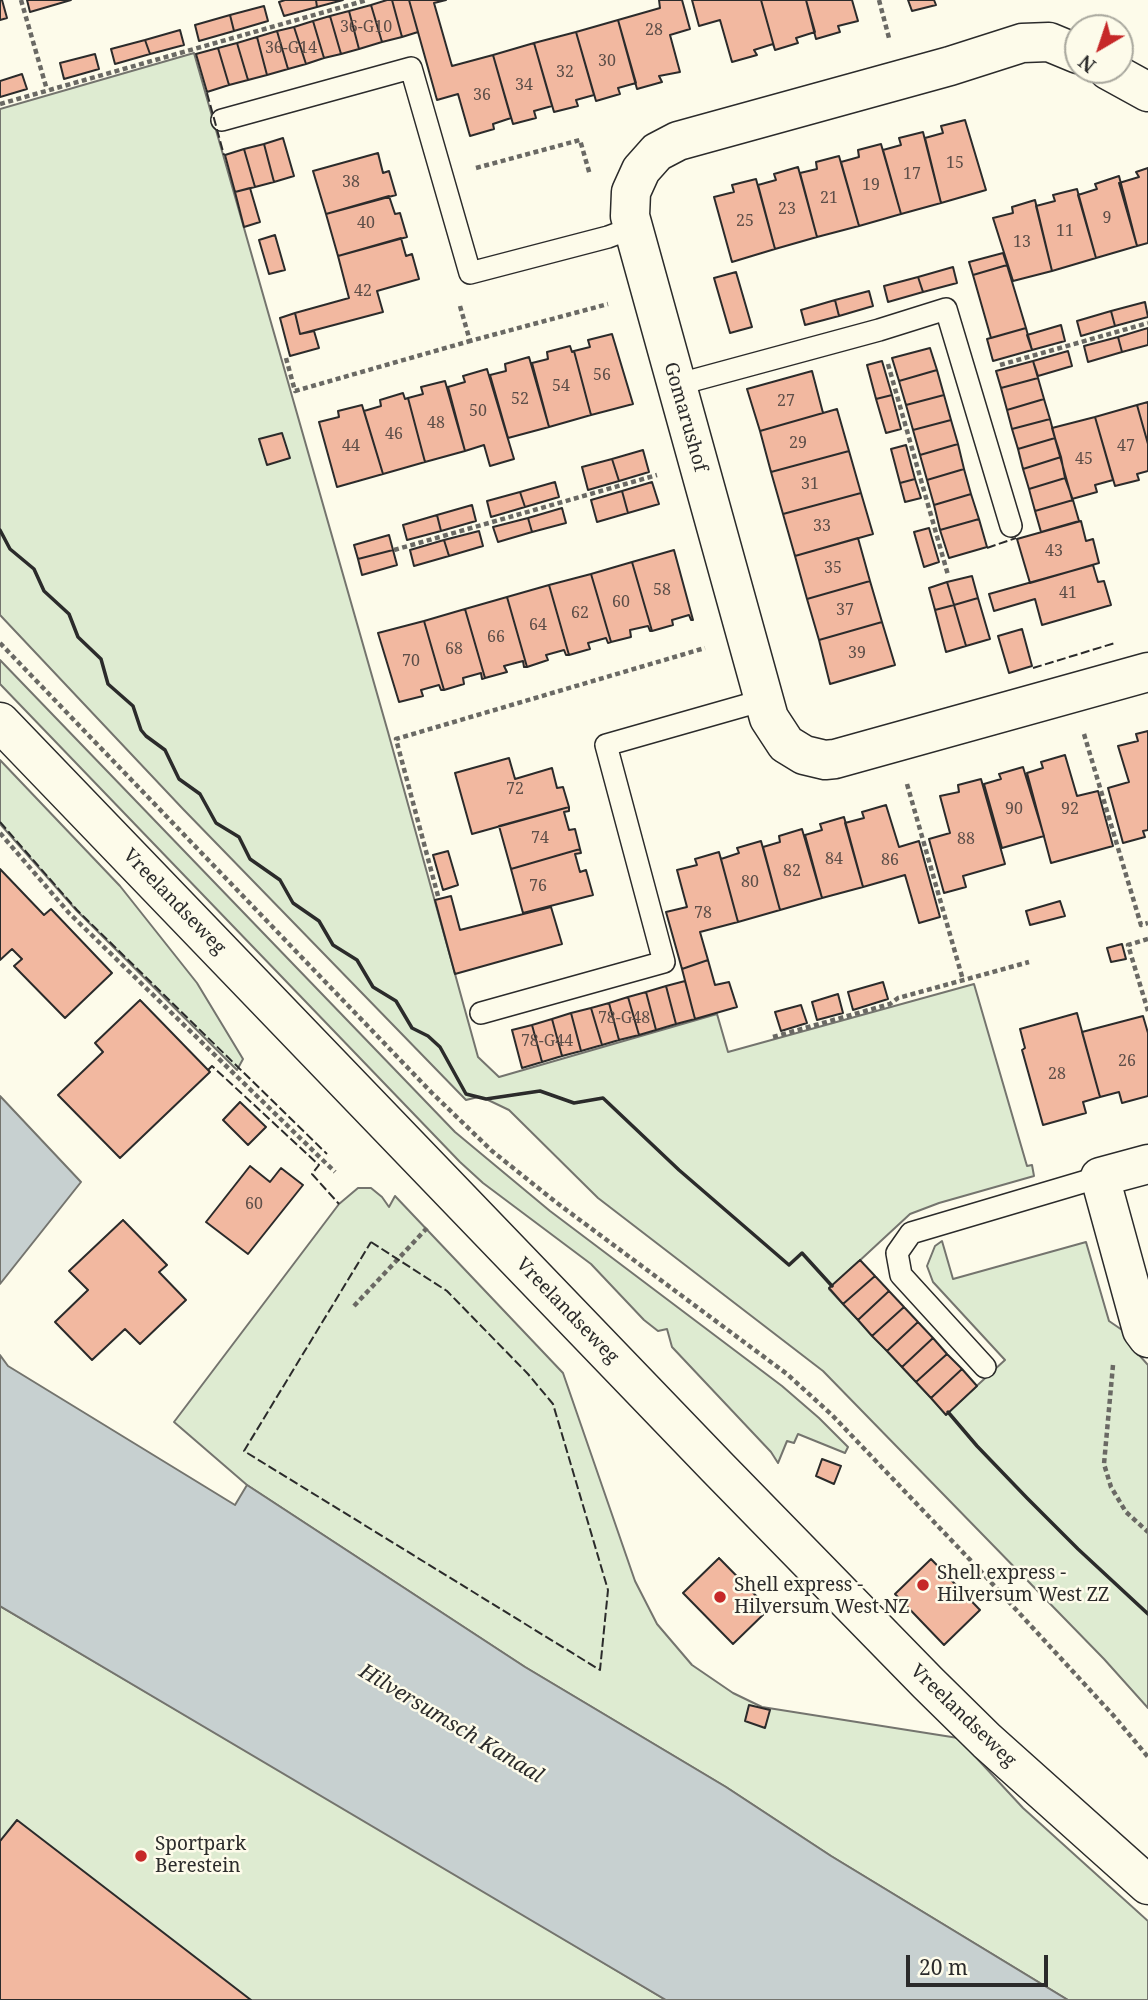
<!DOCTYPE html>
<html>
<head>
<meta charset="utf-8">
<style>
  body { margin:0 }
  #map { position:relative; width:1148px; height:2000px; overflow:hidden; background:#fdfbea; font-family:"Noto Serif",serif }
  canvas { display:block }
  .north { position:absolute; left:1064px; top:14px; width:70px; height:70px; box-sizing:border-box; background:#fdfbea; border:2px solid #a9a89e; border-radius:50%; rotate:219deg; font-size:19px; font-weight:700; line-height:28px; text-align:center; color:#2b2b2b }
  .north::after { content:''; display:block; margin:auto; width:24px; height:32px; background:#c62828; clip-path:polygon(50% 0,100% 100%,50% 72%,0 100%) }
  .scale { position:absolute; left:906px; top:1955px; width:142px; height:32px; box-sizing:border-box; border:4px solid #2b2b2b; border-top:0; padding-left:9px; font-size:21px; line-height:24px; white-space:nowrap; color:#2b2b2b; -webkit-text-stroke:5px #fdfbea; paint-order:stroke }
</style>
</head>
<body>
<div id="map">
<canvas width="1148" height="2000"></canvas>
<div class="north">N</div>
<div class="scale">20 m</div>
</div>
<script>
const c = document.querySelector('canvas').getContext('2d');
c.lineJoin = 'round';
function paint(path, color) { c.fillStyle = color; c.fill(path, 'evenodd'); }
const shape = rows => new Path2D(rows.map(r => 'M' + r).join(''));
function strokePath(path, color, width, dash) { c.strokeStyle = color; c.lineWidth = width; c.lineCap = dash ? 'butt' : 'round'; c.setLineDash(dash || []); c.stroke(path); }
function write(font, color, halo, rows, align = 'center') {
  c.font = font + ' "Noto Serif",serif'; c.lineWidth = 5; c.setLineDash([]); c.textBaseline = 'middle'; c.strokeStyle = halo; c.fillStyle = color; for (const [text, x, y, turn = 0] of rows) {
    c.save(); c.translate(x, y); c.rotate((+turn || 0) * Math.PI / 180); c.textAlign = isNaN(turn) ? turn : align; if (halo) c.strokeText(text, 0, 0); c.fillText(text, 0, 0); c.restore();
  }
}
const green = shape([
  [194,53,388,732,478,1057,499,1077,717,1014,728,1052,974,984,1027,1166,1032,1165,1034,1176,939,1203,910,1214,829,1289,946,1414,1005,1360,933,1282,927,1266,935,1246,942,1241,953,1279,1086,1242,1109,1321,1125,1332,1132,1347,1148,1365,1148,1708,1104,1659,823,1371,598,1198,509,1110,486,1099,478,1097,466,1100,183,809,0,615,0,109,194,53],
  [0,660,455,1132,550,1211,782,1386,819,1418,848,1447,845,1453,798,1434,794,1443,787,1441,778,1463,771,1452,672,1347,667,1329,658,1331,644,1320,591,1264,483,1183,460,1162,0,684,0,660],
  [0,760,120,886,197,983,243,1059,237,1070,76,910,0,824,0,760],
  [358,1188,371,1188,382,1197,389,1207,395,1196,563,1373,635,1581,657,1624,692,1665,733,1693,762,1707,958,1738,1023,1808,1148,1921,1148,2000,1068,2000,831,1856,726,1787,525,1667,247,1485,174,1422,339,1204,358,1188],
  [0,1606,435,1862,666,2000,0,2000,0,1606]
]);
paint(green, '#deebd1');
strokePath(green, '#74746e', 2);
const water = shape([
  [0,1096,81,1182,0,1284,0,1096],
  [0,1355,8,1366,235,1505,247,1485,525,1667,726,1787,831,1856,1068,2000,666,2000,0,1606,0,1355]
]);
paint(water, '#c7d0d0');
strokePath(water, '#74746e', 2);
const building = shape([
  [0,0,2,0,7,18,0,20,0,0],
  [27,0,71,0,30,12,27,0],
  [285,0,316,0,317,7,284,16,279,2,285,0],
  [316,0,343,0,317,7,316,0],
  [387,0,392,0,402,37,382,42,371,5,387,0],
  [392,0,409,0,418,32,402,37,392,0],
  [409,0,446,0,434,3,452,66,493,55,511,118,493,124,494,129,470,136,458,94,437,100,409,0],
  [659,0,682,0,690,29,670,35,680,72,659,76,662,82,637,89,618,20,660,8,659,0],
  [692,0,761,0,775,50,773,44,754,50,757,55,732,62,720,20,699,26,692,0],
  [761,0,806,0,815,32,796,38,798,43,775,50,761,0],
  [806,0,852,0,858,21,838,26,840,32,816,39,806,0],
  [908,0,934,0,936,5,912,11,908,0],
  [371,5,382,42,359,49,349,11,371,5],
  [264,6,268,21,234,31,230,15,264,6],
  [349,11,359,49,341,54,330,16,349,11],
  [230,15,234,31,199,41,195,25,230,15],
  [330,16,341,54,324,58,313,21,330,16],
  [618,20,636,83,618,88,620,94,596,101,576,32,618,20],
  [313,21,324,58,306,64,294,27,313,21],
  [294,27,306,64,288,69,277,31,294,27],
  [180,30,184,45,150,54,145,40,180,30],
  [277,31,288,69,267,75,257,37,277,31],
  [576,32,594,95,576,100,578,106,554,112,534,43,576,32],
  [257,37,267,75,248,80,237,43,257,37],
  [145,40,150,54,115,64,111,49,145,40],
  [237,43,248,80,229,85,218,48,237,43],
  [534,43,552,106,534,111,536,118,513,124,493,55,534,43],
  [218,48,229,85,207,92,196,54,218,48],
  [95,54,99,69,64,79,60,63,95,54],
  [22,74,27,89,0,97,0,81,22,74],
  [965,120,986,190,941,203,925,138,943,133,941,126,965,120],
  [923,132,941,203,901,214,883,150,901,145,899,138,923,132],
  [283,138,294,176,274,182,264,144,283,138],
  [264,144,274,182,255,187,244,149,264,144],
  [881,144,901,214,859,226,841,162,859,157,858,150,881,144],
  [244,149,255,187,235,192,225,155,244,149],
  [378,153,383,173,389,171,396,195,326,214,313,171,378,153],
  [839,156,859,226,817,237,800,173,817,169,816,162,839,156],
  [798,167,817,237,775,249,758,185,776,180,774,174,798,167],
  [1148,168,1148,243,1137,246,1119,183,1139,177,1136,172,1148,168],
  [1119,176,1137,246,1096,258,1078,195,1097,189,1095,184,1119,176],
  [756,179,775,249,732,262,714,197,734,192,732,185,756,179],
  [250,188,260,222,244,227,235,192,250,188],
  [1077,189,1096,258,1052,271,1036,206,1055,201,1053,195,1077,189],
  [389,196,395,214,400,213,407,237,338,256,326,214,389,196],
  [1035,200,1052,271,1013,281,993,218,1013,213,1012,207,1035,200],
  [275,235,285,270,269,274,259,240,275,235],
  [401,238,406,256,412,254,419,279,377,291,383,312,300,334,295,313,349,298,338,256,401,238],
  [1003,253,1007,265,973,275,969,262,1003,253],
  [1007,265,1026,328,991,338,973,275,1007,265],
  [953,267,957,283,923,292,918,277,953,267],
  [736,272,752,327,730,333,714,278,736,272],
  [918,277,923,292,888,302,884,286,918,277],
  [869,291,873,306,839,316,835,300,869,291],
  [835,300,839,316,805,325,801,310,835,300],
  [1145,302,1148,317,1115,326,1111,311,1145,302],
  [1111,311,1115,326,1081,336,1077,321,1111,311],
  [295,313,300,334,314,331,319,348,290,356,280,318,295,313],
  [1061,325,1065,341,1032,350,1027,335,1061,325],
  [1026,328,1032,350,993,361,987,339,1026,328],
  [1148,328,1148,345,1122,352,1118,337,1148,328],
  [612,334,633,404,591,415,574,351,590,347,588,340,612,334],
  [1118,337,1122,352,1088,362,1084,346,1118,337],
  [570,346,572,352,574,351,591,415,549,427,532,363,548,359,547,352,570,346],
  [930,348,937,370,899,381,892,358,930,348],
  [1068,351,1072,366,1038,376,1033,361,1068,351],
  [529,357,549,427,508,438,490,375,506,371,505,364,529,357],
  [882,361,892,395,876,399,867,365,882,361],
  [1033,361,1038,378,1001,388,996,371,1033,361],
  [487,369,514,459,490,466,484,445,465,451,448,387,465,382,463,376,487,369],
  [937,370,944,395,906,405,899,381,937,370],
  [812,371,823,413,760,431,747,389,812,371],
  [1038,378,1044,399,1007,410,1001,388,1038,378],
  [445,381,465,451,425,462,408,398,423,394,421,387,445,381],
  [403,393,405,399,408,398,425,462,383,474,364,411,381,406,380,400,403,393],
  [892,395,901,429,886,433,876,399,892,395],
  [944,395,951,420,913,430,906,405,944,395],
  [1044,399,1050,419,1012,429,1007,410,1044,399],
  [1148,402,1148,444,1137,405,1148,402],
  [362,405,383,474,337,487,319,422,339,417,338,411,362,405],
  [1137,405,1148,444,1148,471,1137,474,1139,480,1115,486,1095,417,1137,405],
  [837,409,849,451,771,472,760,431,837,409],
  [1095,417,1113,480,1095,485,1097,492,1072,499,1052,428,1095,417],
  [1050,419,1055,438,1018,449,1012,429,1050,419],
  [951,420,958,444,920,455,913,430,951,420],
  [282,433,290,458,267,465,259,439,282,433],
  [1055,438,1061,457,1023,469,1018,449,1055,438],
  [958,444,964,469,927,480,920,455,958,444],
  [906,445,915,479,900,483,891,449,906,445],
  [643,450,649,472,619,481,612,459,643,450],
  [849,451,861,493,783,514,771,472,849,451],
  [1061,457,1065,478,1029,489,1023,469,1061,457],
  [612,459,619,481,588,490,582,467,612,459],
  [964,469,971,494,934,505,927,480,964,469],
  [1065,478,1073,500,1035,511,1029,489,1065,478],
  [915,479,921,498,905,502,900,483,915,479],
  [555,482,559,497,525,507,520,492,555,482],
  [652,482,659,504,628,513,622,491,652,482],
  [622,491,628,513,597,522,591,500,622,491],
  [520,492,525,507,491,517,487,501,520,492],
  [861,493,873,534,795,556,783,514,861,493],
  [971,494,979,519,940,530,934,505,971,494],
  [1073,500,1079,521,1041,532,1035,511,1073,500],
  [472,505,476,521,441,531,437,515,472,505],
  [562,508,566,523,532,532,528,518,562,508],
  [437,515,441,531,407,540,403,525,437,515],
  [528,518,532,532,498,542,493,527,528,518],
  [979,519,987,547,949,558,940,530,979,519],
  [1081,521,1086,541,1093,539,1099,563,1030,583,1017,539,1081,521],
  [929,528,939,562,924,567,914,532,929,528],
  [479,531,483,546,449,556,444,540,479,531],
  [389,535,393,550,358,559,354,545,389,535],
  [858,538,870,581,807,599,795,556,858,538],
  [444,540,449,556,414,566,410,550,444,540],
  [393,550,397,565,362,575,358,559,393,550],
  [674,550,693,620,691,620,689,615,672,620,673,625,652,631,632,562,674,550],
  [632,562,652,631,650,631,648,626,630,630,631,637,611,642,591,574,632,562],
  [1093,565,1098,582,1104,581,1111,605,1042,625,1035,599,994,611,989,594,1093,565],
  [591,574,611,642,608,643,606,638,588,643,590,649,569,655,549,585,591,574],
  [972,576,978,598,954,605,947,582,972,576],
  [870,581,882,622,819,640,807,599,870,581],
  [947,582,954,605,935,610,929,588,947,582],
  [549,585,569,655,566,655,564,650,546,655,548,660,527,667,507,597,549,585],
  [507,597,527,667,524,667,523,661,504,666,507,672,485,678,465,609,507,597],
  [978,598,990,639,966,646,954,605,978,598],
  [954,605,966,646,946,652,935,610,954,605],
  [465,609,485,678,482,679,481,673,463,678,464,684,444,690,424,621,465,609],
  [424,621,444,690,441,690,439,685,421,690,423,696,399,702,378,633,424,621],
  [882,622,895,665,830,684,819,640,882,622],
  [1022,629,1032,666,1009,673,998,636,1022,629],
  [1148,731,1148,830,1143,831,1145,837,1123,843,1108,788,1129,782,1118,746,1138,741,1136,734,1148,731],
  [1065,755,1077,796,1098,791,1113,846,1051,863,1027,773,1043,768,1041,762,1065,755],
  [509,758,515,779,552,768,557,788,563,787,569,807,472,834,455,773,509,758],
  [1023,767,1044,836,1002,848,984,784,1001,779,999,774,1023,767],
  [981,779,1005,864,963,876,966,887,944,893,929,839,950,833,940,796,959,792,958,785,981,779],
  [886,805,899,847,919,841,940,917,919,923,905,875,863,887,845,823,864,818,862,812,886,805],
  [569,807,569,811,564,812,569,830,575,829,580,849,511,869,499,826,569,807],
  [844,817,863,887,822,898,805,835,822,830,820,824,844,817],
  [802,829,822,898,780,910,763,847,780,842,779,836,802,829],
  [761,841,780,910,738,922,721,859,739,853,737,848,761,841],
  [580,849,581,853,575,854,580,872,586,870,593,895,523,913,511,869,580,849],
  [448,851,458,885,443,890,433,855,448,851],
  [719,852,738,922,700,932,708,960,682,969,666,912,687,907,677,870,697,865,695,859,719,852],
  [0,869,44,915,51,909,112,973,65,1018,14,966,22,959,12,949,0,960,0,869],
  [451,896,460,930,551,907,562,944,455,974,435,900,451,896],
  [1060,901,1065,916,1030,925,1026,911,1060,901],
  [1122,944,1126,959,1111,962,1107,948,1122,944],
  [708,960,715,985,729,982,737,1007,695,1019,682,969,708,960],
  [685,981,695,1019,676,1024,666,986,685,981],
  [883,982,888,999,853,1010,848,992,883,982],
  [666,986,676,1024,656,1030,646,992,666,986],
  [646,992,656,1030,639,1035,628,997,646,992],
  [838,994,843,1013,817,1020,812,1002,838,994],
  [628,997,639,1035,619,1040,609,1003,628,997],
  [140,1000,210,1072,120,1158,58,1095,103,1052,95,1043,140,1000],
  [609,1003,619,1040,602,1045,591,1008,609,1003],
  [801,1005,807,1023,781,1031,775,1012,801,1005],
  [591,1008,602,1045,581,1051,571,1013,591,1008],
  [571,1013,581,1051,562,1056,552,1019,571,1013],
  [1077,1013,1100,1097,1083,1102,1086,1113,1043,1125,1022,1050,1025,1048,1020,1029,1077,1013],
  [1143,1016,1148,1033,1148,1096,1122,1103,1119,1092,1100,1097,1082,1032,1143,1016],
  [552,1019,562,1056,542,1062,532,1025,552,1019],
  [532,1025,542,1062,522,1068,512,1030,532,1025],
  [240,1102,266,1127,248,1145,223,1120,240,1102],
  [250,1166,270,1182,281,1168,303,1185,248,1254,206,1222,250,1166],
  [123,1220,167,1265,159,1272,186,1300,140,1344,125,1329,92,1360,55,1322,88,1290,69,1271,123,1220],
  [860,1260,875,1276,843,1304,829,1288,860,1260],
  [875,1276,889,1291,858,1320,843,1304,875,1276],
  [889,1291,904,1307,872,1336,858,1320,889,1291],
  [904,1307,918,1322,887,1351,872,1336,904,1307],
  [918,1322,933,1338,902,1367,887,1351,918,1322],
  [933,1338,947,1354,916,1382,902,1367,933,1338],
  [947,1354,962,1369,931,1398,916,1382,947,1354],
  [962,1369,977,1386,946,1415,931,1398,962,1369],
  [822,1459,841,1466,834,1484,816,1476,822,1459],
  [719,1558,769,1609,733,1644,683,1593,719,1558],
  [931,1559,980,1610,944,1645,895,1594,931,1559],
  [749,1705,770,1710,765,1728,745,1721,749,1705],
  [17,1820,251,2000,0,2000,0,1841,17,1820]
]);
paint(building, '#f2b8a0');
strokePath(building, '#2b2b2b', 2);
const service = shape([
  [222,120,411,68,470,273,608,237,632,228],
  [676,385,879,330,946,309,1011,526],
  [481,1013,664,962,606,745,764,700],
  [985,1367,901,1275,897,1253,911,1233,1100,1177]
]);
const minor = shape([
  [1078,54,1049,42,1022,43,950,66,678,141,657,152,641,170,631,192,630,216,769,718,786,744,804,755,825,760,835,759,1148,672],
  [1108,70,1148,92],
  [1148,1164,1100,1177,1142,1330,1148,1338]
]);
const primary = shape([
  [0,722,717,1467,928,1683,987,1741,1148,1885]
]);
strokePath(service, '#2b2b2b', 24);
strokePath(minor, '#2b2b2b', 41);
strokePath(primary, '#2b2b2b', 41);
strokePath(shape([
  [21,0,47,90],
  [879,0,889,38],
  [0,104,367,0],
  [476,168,580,140,590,175],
  [460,306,470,341,608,304],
  [286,358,295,391,470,341],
  [888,364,948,575],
  [1000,365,1148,323],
  [394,550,657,475],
  [0,643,432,1093,492,1151,557,1203,787,1374,832,1415,975,1565,1113,1715,1148,1757],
  [1084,734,1141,925,1148,923],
  [907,784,963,980],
  [0,833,69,913,335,1172],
  [438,896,396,739,705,648],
  [1148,939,1128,945,1148,1011],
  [773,1037,890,1004,898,998,1029,962],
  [354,1306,427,1228],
  [1113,1365,1104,1464,1111,1487,1126,1512,1148,1532]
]), '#6a6964', 4.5, [5, 3.5]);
strokePath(service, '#fdfbea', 21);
strokePath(minor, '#fdfbea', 38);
strokePath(primary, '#fdfbea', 38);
strokePath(shape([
  [207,93,224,155],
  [987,548,1016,538],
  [1033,668,1115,643],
  [0,822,77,910,327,1154],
  [208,1070,212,1066,319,1165,312,1174,339,1204],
  [371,1242,447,1291,528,1374,553,1404,608,1590,600,1670,244,1451,371,1242]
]), '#2b2b2b', 2, [9, 3.5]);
strokePath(shape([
  [0,530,10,549,34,569,44,591,69,614,78,637,101,659,108,684,133,706,141,730,146,736,165,750,179,779,200,794,216,823,239,837,250,859,280,880,293,903,319,921,333,945,357,960,373,987,396,1001,412,1028,428,1036,440,1047,466,1094,486,1099,540,1091,574,1103,603,1098,679,1170,789,1265,802,1253,832,1286],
  [948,1412,977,1446,1027,1498,1078,1549,1148,1614]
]), '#2b2b2b', 3.5);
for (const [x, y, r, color] of [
  [923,1585,7,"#c62828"],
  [720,1597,7,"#c62828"],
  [141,1856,7,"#c62828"]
]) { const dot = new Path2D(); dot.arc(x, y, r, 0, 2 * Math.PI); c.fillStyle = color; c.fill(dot); strokePath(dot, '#fdfbea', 2.5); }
write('16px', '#5d4e48', null, [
  ["36-G10",366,27],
  ["28",654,30],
  ["36-G14",291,48],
  ["30",607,61],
  ["32",565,72],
  ["34",524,85],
  ["36",482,95],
  ["15",955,163],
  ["17",912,174],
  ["38",351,182],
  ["19",871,185],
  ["21",829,198],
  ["23",787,209],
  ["9",1107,218],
  ["25",745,221],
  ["40",366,223],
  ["11",1065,231],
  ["13",1022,242],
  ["42",363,291],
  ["56",602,375],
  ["54",561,386],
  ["52",520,399],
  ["27",786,401],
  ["50",478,411],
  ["48",436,423],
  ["46",394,434],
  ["29",798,443],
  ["44",351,446],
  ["47",1126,446],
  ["45",1084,459],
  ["31",810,484],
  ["33",822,526],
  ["43",1054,551],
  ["35",833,568],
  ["58",662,590],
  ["41",1068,593],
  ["60",621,602],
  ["37",845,610],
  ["62",580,613],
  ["64",538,625],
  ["66",496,637],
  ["68",454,649],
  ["39",857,653],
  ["70",411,661],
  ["72",515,789],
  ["90",1014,809],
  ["92",1070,809],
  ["74",540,838],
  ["88",966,839],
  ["84",834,859],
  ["86",890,860],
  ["82",792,871],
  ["80",750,882],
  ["76",538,886],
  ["78",703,913],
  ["78-G48",624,1018],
  ["78-G44",547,1041],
  ["26",1127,1061],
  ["28",1057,1074],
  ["60",254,1204]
]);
write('19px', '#2b2b2b', '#fdfbea', [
  ["Gomarushof",685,417,74],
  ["Vreelandseweg",174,902,46],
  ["Vreelandseweg",567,1311,46],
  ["Vreelandseweg",963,1716,44]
]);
write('19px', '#2b2b2b', '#fdfbea', [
  ["Shell express -",937,1574],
  ["Hilversum West ZZ",937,1596],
  ["Shell express -",734,1586],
  ["Hilversum West NZ",734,1608],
  ["Sportpark",155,1845],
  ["Berestein",155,1867]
], 'left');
write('italic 21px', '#2b2b2b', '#fdfbea', [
  ["Hilversumsch Kanaal",451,1724,31]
]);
</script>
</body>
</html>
